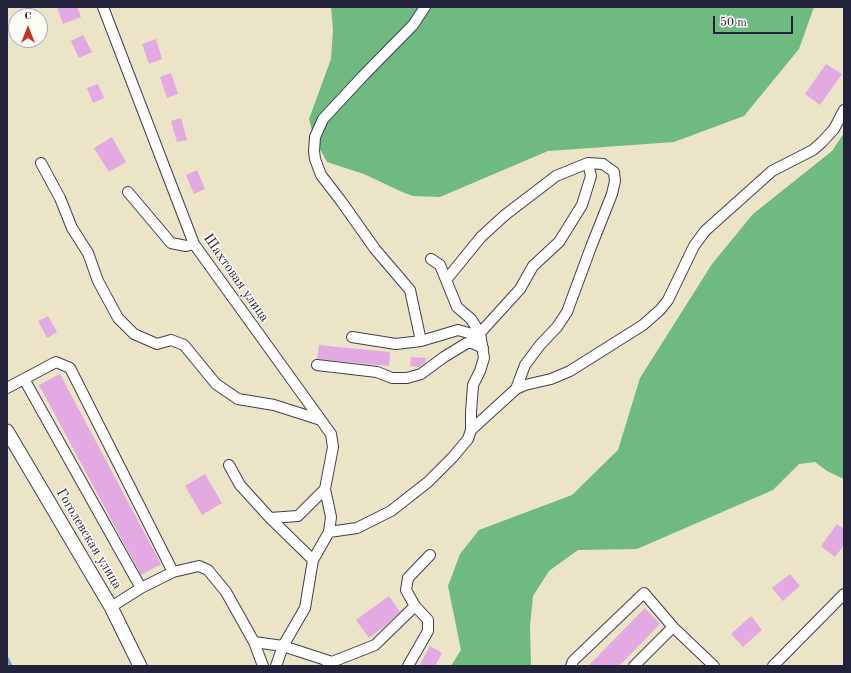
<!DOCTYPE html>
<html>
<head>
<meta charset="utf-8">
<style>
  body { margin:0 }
  #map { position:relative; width:851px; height:673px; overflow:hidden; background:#ece4c6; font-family:"Old Standard TT",serif }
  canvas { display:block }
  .frame { position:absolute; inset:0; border:8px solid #22223b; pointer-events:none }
  .north { position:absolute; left:8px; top:8px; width:40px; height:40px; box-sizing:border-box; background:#fdfcf7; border:1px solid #a5a5ac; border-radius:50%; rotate:0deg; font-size:11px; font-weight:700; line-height:16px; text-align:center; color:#22223b }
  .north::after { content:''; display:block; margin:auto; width:14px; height:18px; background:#c8321e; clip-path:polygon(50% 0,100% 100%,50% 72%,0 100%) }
  .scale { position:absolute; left:713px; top:16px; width:80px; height:18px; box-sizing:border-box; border:2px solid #22223b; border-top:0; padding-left:5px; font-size:12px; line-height:14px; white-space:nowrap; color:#22223b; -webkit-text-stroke:3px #fdfcf7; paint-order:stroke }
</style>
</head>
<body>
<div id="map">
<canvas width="851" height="673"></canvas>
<div class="frame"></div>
<div class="north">С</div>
<div class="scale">50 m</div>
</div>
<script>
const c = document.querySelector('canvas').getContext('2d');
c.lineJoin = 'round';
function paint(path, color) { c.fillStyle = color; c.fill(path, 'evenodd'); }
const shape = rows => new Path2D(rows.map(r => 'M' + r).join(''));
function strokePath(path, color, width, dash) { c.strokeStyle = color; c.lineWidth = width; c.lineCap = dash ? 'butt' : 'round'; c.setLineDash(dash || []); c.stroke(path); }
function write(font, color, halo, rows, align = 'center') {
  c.font = font + ' "Old Standard TT",serif'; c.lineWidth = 3; c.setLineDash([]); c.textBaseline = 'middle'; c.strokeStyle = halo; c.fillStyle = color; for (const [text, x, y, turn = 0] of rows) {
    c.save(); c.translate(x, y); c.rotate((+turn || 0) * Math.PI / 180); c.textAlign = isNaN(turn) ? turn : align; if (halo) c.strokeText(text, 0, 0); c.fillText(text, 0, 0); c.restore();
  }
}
paint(shape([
  [331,7,814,7,799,49,744,116,674,142,548,151,440,197,413,196,402,192,364,174,327,162,314,138,309,119,331,59,333,30],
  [844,133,844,479,827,471,815,462,799,464,773,490,637,549,578,550,549,571,533,596,530,626,531,666,451,666,461,650,448,586,460,554,479,530,572,495,618,450,640,378,712,264,753,214,832,151]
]), '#6fba81');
strokePath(shape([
  [7,658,11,666]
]), '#65a3d7', 3);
paint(shape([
  [57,7,77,7,81,17,63,24],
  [83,35,92,52,79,58,71,41],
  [156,39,162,59,149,64,142,44],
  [826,64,842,74,820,105,805,94],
  [171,73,178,94,167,98,160,77],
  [98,84,104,98,93,103,87,88],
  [181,118,187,140,177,142,171,121],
  [112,137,126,162,109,172,94,148],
  [197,170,205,189,194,194,186,175],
  [48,316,57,332,47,338,38,321],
  [319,345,390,352,389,366,317,359],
  [411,357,426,358,425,363,419,367,410,366],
  [60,374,161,564,141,575,39,385],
  [205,474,222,503,202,515,185,486],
  [837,524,844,529,844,545,835,557,821,546],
  [790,574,800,586,783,601,772,588],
  [389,596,400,612,385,626,369,638,356,620],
  [645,608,660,624,619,666,588,666],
  [751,616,762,630,743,647,731,634],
  [430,646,442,653,435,666,419,666]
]), '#e2a9e2');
const minor = shape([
  [103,7,194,244,331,434,333,447,325,489,331,517,329,532,313,560,305,608,283,646,276,666],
  [41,163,60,198,72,228,88,253,98,281,118,318,134,334,157,344,171,340,184,345,216,384,238,399,274,405,321,420],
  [128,192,171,243,186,246,194,244],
  [446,280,481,237,505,215,556,176,588,163,603,164,614,172,615,181,612,194,591,247,567,312,557,327,540,345,525,365,516,389],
  [480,333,520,289,533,266,559,242,582,205,591,176,588,163],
  [352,337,396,344,421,341,458,330,472,334,482,346],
  [421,341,410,290,375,249,341,201,321,175,315,159,314,151,315,137,323,119,363,76,413,25,425,7],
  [317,365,377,372,392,378,407,378,421,374,444,357,467,343,472,343,483,348],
  [24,379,141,588],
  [7,388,56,362,70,368,173,572],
  [471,430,516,389,525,385,551,379,570,371,643,325,660,310,668,300,694,246,705,231,772,171,813,150,822,142,834,129,844,110],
  [229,465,240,485,270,518,313,560],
  [270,518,298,516,325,489],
  [329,532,357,528,391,511,428,482,452,458,468,439,471,430,471,412,473,385,480,371,484,358,480,333,471,319,457,307,440,265,431,259],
  [111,607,141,588,173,572,199,566,208,570,226,592,254,642,263,666],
  [254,642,283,646,332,662],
  [327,666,332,662,375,645,415,606],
  [408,666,428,631,428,620,415,606,406,590,408,578,430,555],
  [571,666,573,661,644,593,673,627,714,666],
  [634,666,673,627],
  [773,666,844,594]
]);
const major = shape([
  [7,431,111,607,140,666]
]);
strokePath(minor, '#403f50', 12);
strokePath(major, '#403f50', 15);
strokePath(minor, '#fff', 10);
strokePath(major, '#fff', 13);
write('14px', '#22223b', '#fdfcf7', [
  ["Шахтовая улица",236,278,55],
  ["Гоголевская улица",89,539,59]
]);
</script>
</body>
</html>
